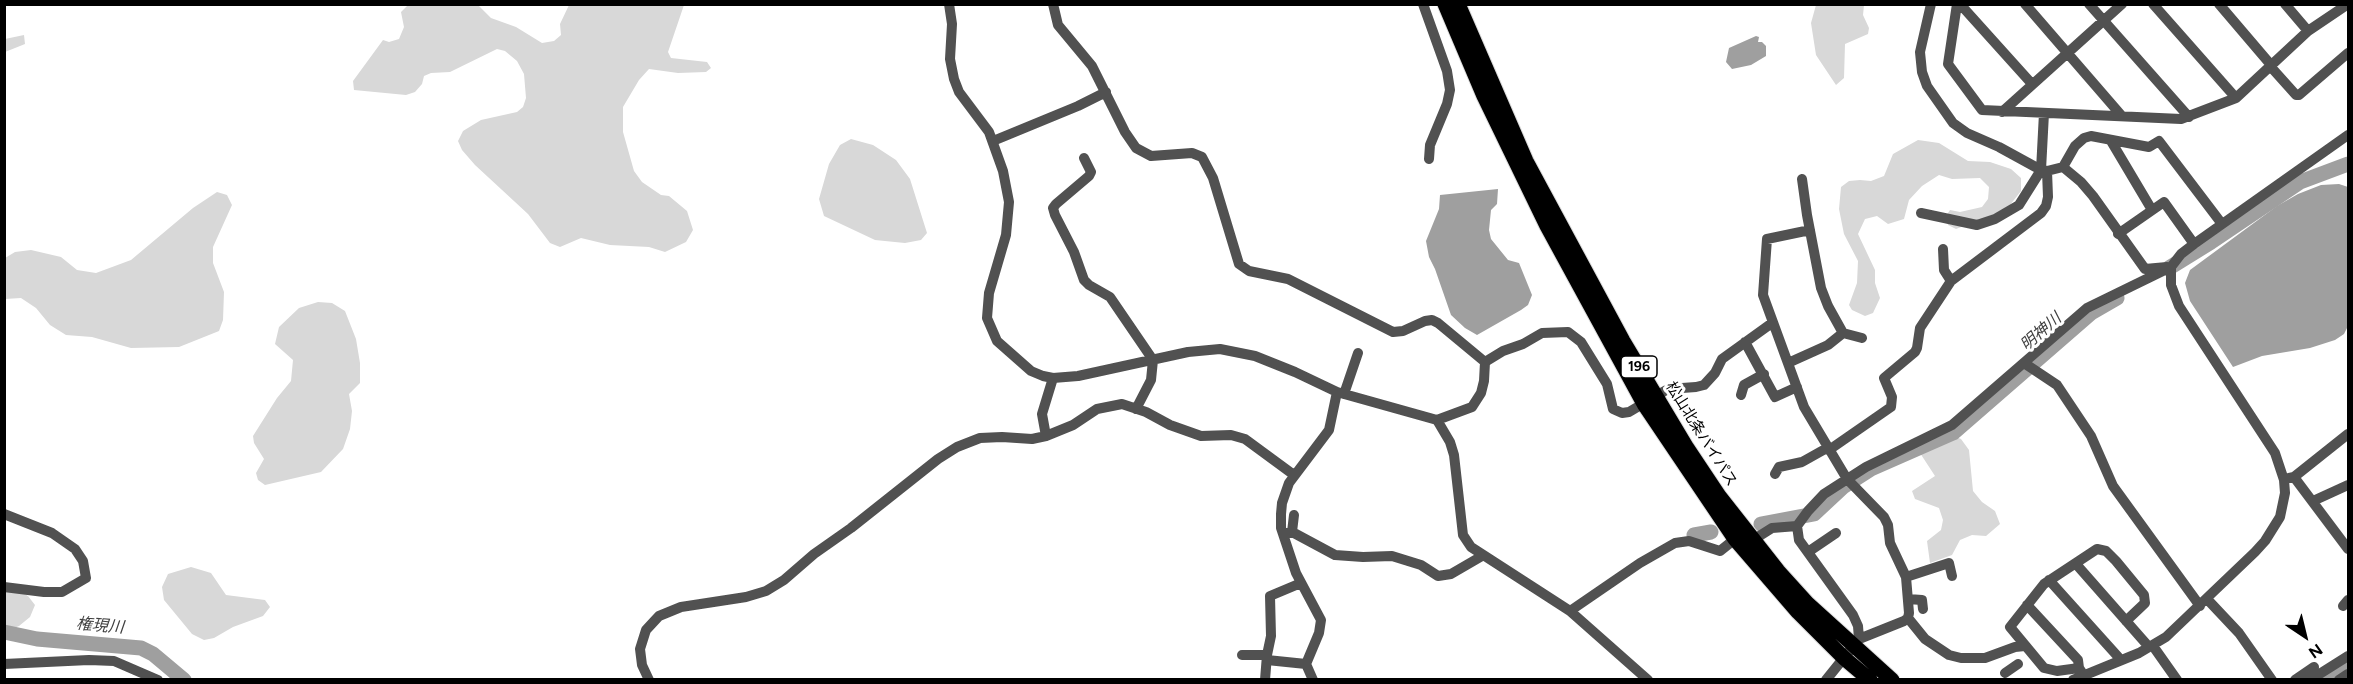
<!DOCTYPE html>
<html>
<head>
<meta charset="utf-8">
<style>
  body { margin:0 }
  #map { position:relative; width:2353px; height:684px; overflow:hidden; background:#fff; font-family:Figtree,sans-serif }
  canvas { display:block }
  .frame { position:absolute; inset:0; border:6px solid #000; pointer-events:none }
  .north { position:absolute; left:2275px; top:606px; width:60px; height:60px; -webkit-text-stroke:4px #fff; paint-order:stroke; rotate:145deg; font-size:16px; font-weight:700; line-height:24px; text-align:center; color:#000 }
  .north::after { content:''; display:block; margin:auto; width:21px; height:27px; background:#000; clip-path:polygon(50% 0,100% 100%,50% 72%,0 100%) }
</style>
</head>
<body>
<div id="map">
<canvas width="2353" height="684"></canvas>
<div class="frame"></div>
<div class="north">N</div>
</div>
<script>
const c = document.querySelector('canvas').getContext('2d');
c.lineJoin = 'round';
function paint(path, color) { c.fillStyle = color; c.fill(path, 'evenodd'); }
const shape = rows => new Path2D(rows.map(r => 'M' + r).join(''));
function strokePath(path, color, width, dash) { c.strokeStyle = color; c.lineWidth = width; c.lineCap = dash ? 'butt' : 'round'; c.setLineDash(dash || []); c.stroke(path); }
function write(font, color, halo, rows, align = 'center') {
  c.font = font + ' Figtree,"Noto Sans JP",sans-serif'; c.lineWidth = 6; c.setLineDash([]); c.textBaseline = 'middle'; c.strokeStyle = halo; c.fillStyle = color; for (const [text, x, y, turn = 0] of rows) {
    c.save(); c.translate(x, y); c.rotate((+turn || 0) * Math.PI / 180); c.textAlign = isNaN(turn) ? turn : align; if (halo) c.strokeText(text, 0, 0); c.fillText(text, 0, 0); c.restore();
  }
}
paint(shape([
  [427,5,478,5,491,18,516,27,542,43,554,41,561,35,560,24,569,5,684,5,668,52,671,58,707,62,711,68,706,72,678,73,649,69,639,80,623,107,623,132,634,171,642,182,661,195,669,196,687,211,693,230,686,242,665,252,649,247,610,245,581,238,560,247,550,243,528,214,475,165,462,150,458,141,463,131,481,120,517,112,523,107,526,98,524,74,517,61,505,51,497,49,450,72,431,73,424,76,422,84,415,92,406,95,354,90,353,81,383,40,389,42,399,39,404,27,401,12,408,5],
  [1816,5,1864,5,1863,15,1869,28,1868,34,1845,44,1844,78,1836,85,1816,55,1811,23],
  [24,35,25,44,5,52,5,39],
  [851,139,873,145,896,160,910,179,927,233,921,240,905,243,875,240,824,216,819,199,829,164,840,145],
  [1918,140,1939,143,1968,161,1990,162,2011,169,2021,178,2021,191,2010,205,1995,214,1956,229,1948,225,1946,216,1950,210,1960,212,1982,207,1988,199,1989,187,1980,178,1952,179,1939,175,1922,186,1909,200,1904,219,1888,224,1877,216,1865,219,1858,234,1875,270,1875,283,1880,298,1873,313,1865,316,1852,310,1849,305,1857,283,1858,261,1844,234,1839,209,1841,187,1849,181,1860,180,1871,181,1884,176,1893,154],
  [217,192,227,195,232,205,213,247,213,263,224,292,223,320,219,331,179,347,131,348,92,337,66,335,50,325,36,308,21,298,5,299,5,258,15,252,31,250,61,257,77,270,96,273,131,260,193,208],
  [318,302,332,303,345,311,356,339,360,363,360,383,349,394,352,411,350,429,343,449,321,472,265,485,258,480,256,473,264,459,254,443,253,436,277,398,291,381,293,360,275,344,279,327,299,308],
  [1956,437,1961,439,1969,450,1973,491,1982,502,1995,511,2000,524,1986,536,1972,535,1960,540,1952,555,1930,563,1927,541,1941,530,1943,520,1939,508,1915,499,1912,491,1935,476,1920,453],
  [191,567,211,573,226,595,265,600,270,607,263,616,233,627,214,638,204,640,192,634,164,600,162,587,168,574],
  [4,582,28,596,35,605,30,617,19,626,5,632]
]), '#d8d8d8');
paint(shape([
  [1756,36,1759,37,1758,42,1762,42,1766,46,1766,56,1751,65,1732,69,1726,62,1729,48],
  [2339,184,2348,187,2348,326,2344,334,2335,340,2310,348,2262,356,2233,367,2190,301,2185,283,2190,270,2277,206,2298,194,2321,185],
  [1498,189,1497,204,1491,210,1489,230,1491,239,1508,260,1519,263,1532,295,1528,305,1521,310,1477,335,1465,328,1451,315,1435,269,1429,257,1426,241,1439,209,1440,195]
]), '#9f9f9f');
strokePath(shape([
  [2169,268,2211,242,2300,182,2348,164],
  [1761,524,1814,514,1843,487,1871,469,1953,433,2091,313,2117,298],
  [1694,535,1711,532],
  [4,632,37,639,141,648,153,654,184,680],
  [2324,680,2348,662]
]), '#9f9f9f', 15);
const highway = shape([
  [1445,4,1484,96,1547,226,1644,404,1735,539,1798,612,1844,658,1870,680],
  [1458,4,1526,161,1623,341,1687,448,1719,496,1778,571,1807,603,1892,680]
]);
strokePath(highway, '#dbdbdb', 17);
strokePath(shape([
  [949,4,952,24,950,59,954,79,959,92,989,132,1003,171,1009,202,1006,235,989,293,987,318,997,341,1031,371,1043,376,1053,378,1078,376,1188,352,1220,349,1255,356,1295,372,1337,392,1437,420,1472,407,1481,393,1484,381,1485,362],
  [1053,4,1058,25,1092,66,1125,132,1136,148,1151,156,1192,153,1202,157,1213,178,1239,264,1249,271,1288,279,1393,332,1403,331,1425,321,1432,320,1438,323,1485,362],
  [1423,4,1447,71,1450,90,1447,104,1430,145,1429,159],
  [1931,4,1920,52,1922,72,1927,86,1953,123,1967,133,1999,147,2041,170,2047,171,2063,167,2081,182,2093,196,2145,269,2167,267],
  [1957,4,1948,64,1982,110,2181,119,2236,98,2308,31,2348,4],
  [1960,4,2032,84],
  [2025,4,2121,115],
  [2089,4,2189,117],
  [2153,4,2236,98],
  [2219,4,2271,65],
  [2285,4,2308,31],
  [2270,66,2296,95,2299,95,2348,53],
  [2002,112,2122,4],
  [993,141,1078,106,1106,92],
  [2111,141,2152,210],
  [1084,158,1091,172,1089,176,1056,204,1053,208,1055,215,1074,252,1084,280,1089,285,1110,297,1153,360,1151,380,1136,409],
  [2063,167,2075,146,2084,138,2091,136,2149,147,2159,141,2222,224],
  [1802,179,1807,215,1821,288,1828,306,1843,333],
  [1921,213,1977,225,1995,219,2019,205,2041,170,2044,113],
  [1810,230,1767,239,1763,295,1804,407,1847,479,1884,517,1888,525,1890,543,1906,577,1909,613,1908,618,1904,621,1859,639,1826,680],
  [2118,234,2164,202,2194,244],
  [1943,249,1944,270,1951,281],
  [1745,342,1775,397,1797,387],
  [1485,362,1503,351,1523,344,1542,333,1568,332,1581,342,1607,384,1613,409,1622,413,1629,412,1668,389,1696,387,1704,385,1715,373,1722,359,1772,323],
  [1788,363,1828,345,1843,333,1862,338],
  [2024,363,2057,385,2091,436,2113,486,2200,606],
  [1344,394,1358,353],
  [1741,395,1744,385,1764,374],
  [1437,420,1450,442,1454,455,1463,535,1471,547,1570,611,1648,680],
  [1046,436,1042,414,1053,378],
  [1829,450,1891,407,1892,397,1884,378,1915,352,1917,348,1920,328,1951,281,2041,213,2046,206,2048,197,2047,171],
  [1775,474,1779,467,1802,462,1827,448],
  [2294,477,2348,549],
  [2289,478,2294,477,2348,434],
  [2313,501,2348,485],
  [4,514,52,533,75,549,83,561,86,578,62,592,44,592,4,587],
  [1292,532,1294,515],
  [1283,533,1294,533,1335,555,1363,557,1392,556,1421,565,1438,576,1451,574,1482,556],
  [1753,540,1772,528,1797,526],
  [1808,552,1836,533],
  [2076,564,2149,647],
  [1906,577,1949,563,1952,576],
  [2049,580,2121,660],
  [1908,599,1922,600,1923,609],
  [2207,599,2239,633,2272,680],
  [2027,605,2078,660,2079,668],
  [2343,606,2348,600],
  [1570,611,1640,563,1675,543,1689,541,1720,551,1735,539],
  [1908,618,1925,639,1949,655,1961,658,1985,658,2015,647,2025,646],
  [1859,639,1858,626,1853,615,1799,540,1797,526,1808,511,1824,494,1866,467,1952,425,2087,308,2171,267],
  [2153,646,2177,680],
  [1242,655,1267,655],
  [1267,660,1306,664],
  [4,664,89,660,114,661,158,680],
  [2005,673,2018,664],
  [2083,674,2079,668,2057,671,2044,668,2010,627,2044,584,2097,549,2106,551,2116,561,2144,595,2145,603,2126,621],
  [649,680,642,665,640,649,646,630,659,616,681,607,746,597,766,591,784,580,814,554,851,528,938,459,957,447,980,438,1002,437,1032,439,1046,436,1073,425,1097,409,1122,404,1146,412,1170,425,1201,436,1231,435,1245,439,1294,475],
  [1265,680,1267,655,1271,636,1270,596,1301,583],
  [1313,680,1306,664,1319,633,1321,620,1296,573,1281,528,1281,514,1282,503,1289,483,1329,430,1337,392],
  [2073,680,2139,653,2166,637,2255,552,2265,541,2280,517,2285,493,2284,480,2275,453,2179,306,2171,285,2171,267,2181,254,2194,244,2348,135],
  [2295,680,2314,667],
  [2310,680,2348,656],
  [2339,680,2348,674]
]), '#515151', 10);
strokePath(highway, '#000', 15);
for (const [x, y, w] of [
  [1639,367,36]
]) { const box = new Path2D(); box.roundRect(x - w / 2, y - 11, w, 22, 4.5); c.fillStyle = '#fff'; c.fill(box); strokePath(box, '#000', 1.5); }
write('bold 14px', '#000', null, [
  ["196",1639,367]
]);
write('15px', '#000', '#fff', [
  ["松山北条バイパス",1701,434,58]
]);
write('italic 16px', '#404040', '#fff', [
  ["明神川",2041,332,-41],
  ["権現川",100,626,5]
]);
</script>
</body>
</html>
